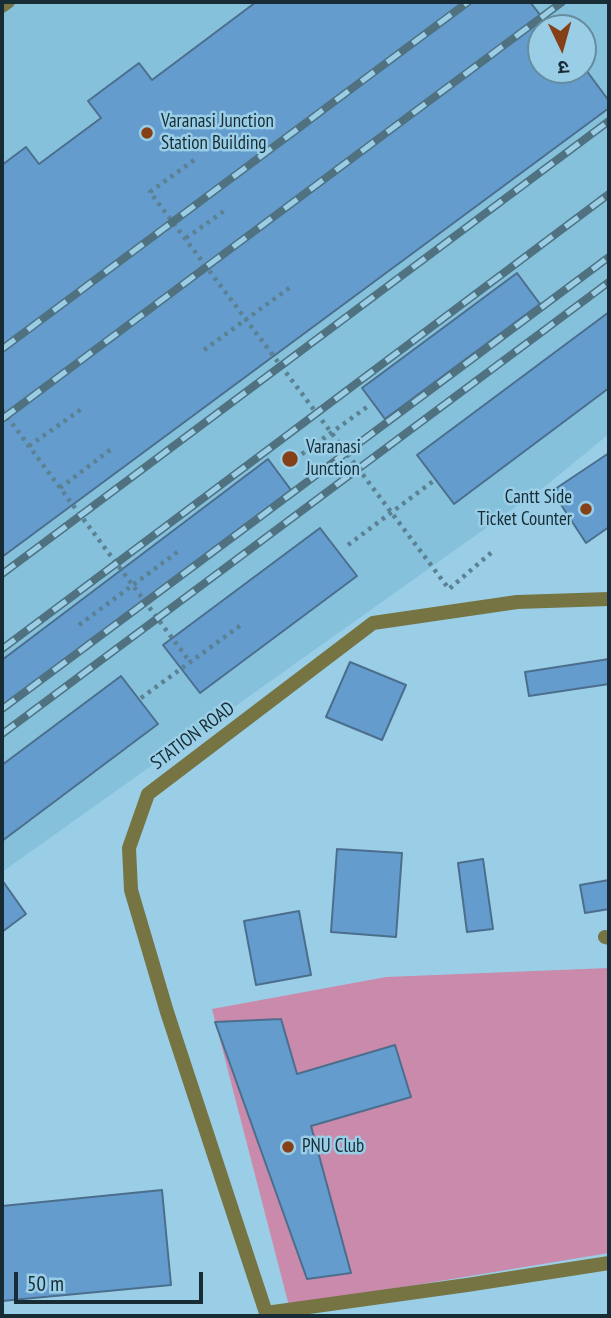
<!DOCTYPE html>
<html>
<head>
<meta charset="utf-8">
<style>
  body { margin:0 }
  #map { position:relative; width:611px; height:1318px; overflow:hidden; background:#9acee6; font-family:"PT Sans Narrow","Noto Sans Devanagari",sans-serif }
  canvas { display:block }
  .frame { position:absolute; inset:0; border:4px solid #172c35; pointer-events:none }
  .north { position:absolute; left:527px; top:14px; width:70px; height:70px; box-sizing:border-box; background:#9acee6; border:2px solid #668d9f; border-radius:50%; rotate:175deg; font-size:19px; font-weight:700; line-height:28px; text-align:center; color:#172c35 }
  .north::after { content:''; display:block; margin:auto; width:24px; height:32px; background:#854018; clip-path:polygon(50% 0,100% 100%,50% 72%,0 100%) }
  .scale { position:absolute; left:14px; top:1272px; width:189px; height:32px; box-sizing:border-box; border:4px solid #172c35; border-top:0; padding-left:9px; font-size:21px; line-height:24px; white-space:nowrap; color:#172c35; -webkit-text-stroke:5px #9acee6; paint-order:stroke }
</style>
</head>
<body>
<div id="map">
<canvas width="611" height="1318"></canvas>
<div class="frame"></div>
<div class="north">उ</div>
<div class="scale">50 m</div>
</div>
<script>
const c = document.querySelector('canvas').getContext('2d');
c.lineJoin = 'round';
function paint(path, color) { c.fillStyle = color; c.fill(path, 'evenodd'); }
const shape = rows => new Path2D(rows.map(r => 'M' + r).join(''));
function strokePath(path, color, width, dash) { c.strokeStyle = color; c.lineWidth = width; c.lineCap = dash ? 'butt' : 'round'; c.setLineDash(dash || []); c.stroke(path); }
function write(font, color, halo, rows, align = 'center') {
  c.font = font + ' "PT Sans Narrow",sans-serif'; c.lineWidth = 5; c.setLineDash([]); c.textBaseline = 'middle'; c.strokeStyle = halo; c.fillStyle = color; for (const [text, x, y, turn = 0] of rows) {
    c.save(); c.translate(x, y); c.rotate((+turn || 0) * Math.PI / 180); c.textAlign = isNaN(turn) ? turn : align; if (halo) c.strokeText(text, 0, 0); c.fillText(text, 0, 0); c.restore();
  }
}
paint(shape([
  [2,2,609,2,609,434,548,484,2,872],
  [541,28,583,28,583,70,541,70]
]), '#85c1db');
paint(shape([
  [609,968,609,1253,289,1306,212,1009,386,977]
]), '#ca8aab');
const building = shape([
  [256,2,530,2,541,16,541,70,586,70,609,101,609,108,2,557,2,165,26,147,39,164,101,118,88,101,139,63,152,80,256,2],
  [517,273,540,304,385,419,362,388,517,273],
  [609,312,609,388,454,504,417,455,609,312],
  [609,453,609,527,586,543,552,491,609,453],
  [268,459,291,490,2,706,2,660,268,459],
  [320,528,357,576,200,693,163,645,320,528],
  [609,659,609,684,529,696,525,672,609,659],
  [350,662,406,685,382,740,326,717,350,662],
  [121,676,158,724,2,841,2,765,121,676],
  [337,849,402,853,396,937,331,932,337,849],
  [483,859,493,929,467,932,458,863,483,859],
  [2,880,26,914,2,932,2,880],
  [609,880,609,909,585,913,580,885,609,880],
  [299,911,311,975,256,985,244,921,299,911],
  [281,1019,297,1074,395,1045,411,1097,311,1126,351,1273,307,1279,215,1022,281,1019],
  [162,1190,171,1285,2,1301,2,1206,162,1190]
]);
paint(building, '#659cce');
strokePath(building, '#4c6e8d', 2);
strokePath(shape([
  [194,160,150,192,449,589,492,552],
  [186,238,227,209],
  [204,350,292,286],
  [2,410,190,662],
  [29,446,83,408],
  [288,464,367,407],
  [60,488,114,447],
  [348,545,436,479],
  [79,625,180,550],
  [141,698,241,625]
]), '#5b8192', 4.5, [3.5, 5]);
strokePath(shape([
  [2,7,9,2]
]), '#767443', 12);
strokePath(shape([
  [605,937,609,938],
  [266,1313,467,1285,609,1263],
  [267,1316,167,1012,131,890,129,848,148,794,373,623,517,602,609,599]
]), '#767443', 14);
const rail = shape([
  [2,349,468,2],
  [2,419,562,2],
  [2,574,609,121],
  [2,649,609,194],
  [2,709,609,257],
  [2,734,609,282]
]);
strokePath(rail, '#4f7180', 8);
strokePath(rail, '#9acee6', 5, [16]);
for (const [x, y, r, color] of [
  [147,133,7,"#854018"],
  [290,459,9,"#854018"],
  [586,509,7,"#854018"],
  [288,1147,7,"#854018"]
]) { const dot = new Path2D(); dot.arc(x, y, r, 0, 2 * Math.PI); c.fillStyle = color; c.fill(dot); strokePath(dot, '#9acee6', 2.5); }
write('19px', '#172c35', '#9acee6', [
  ["Varanasi Junction",161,122],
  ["Station Building",161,144],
  ["Varanasi",306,448],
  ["Junction",306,470],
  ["Cantt Side",572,498,"right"],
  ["Ticket Counter",572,520,"right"],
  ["PNU Club",302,1147]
], 'left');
write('19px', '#172c35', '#9acee6', [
  ["STATION ROAD",193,736,-37]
]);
</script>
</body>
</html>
